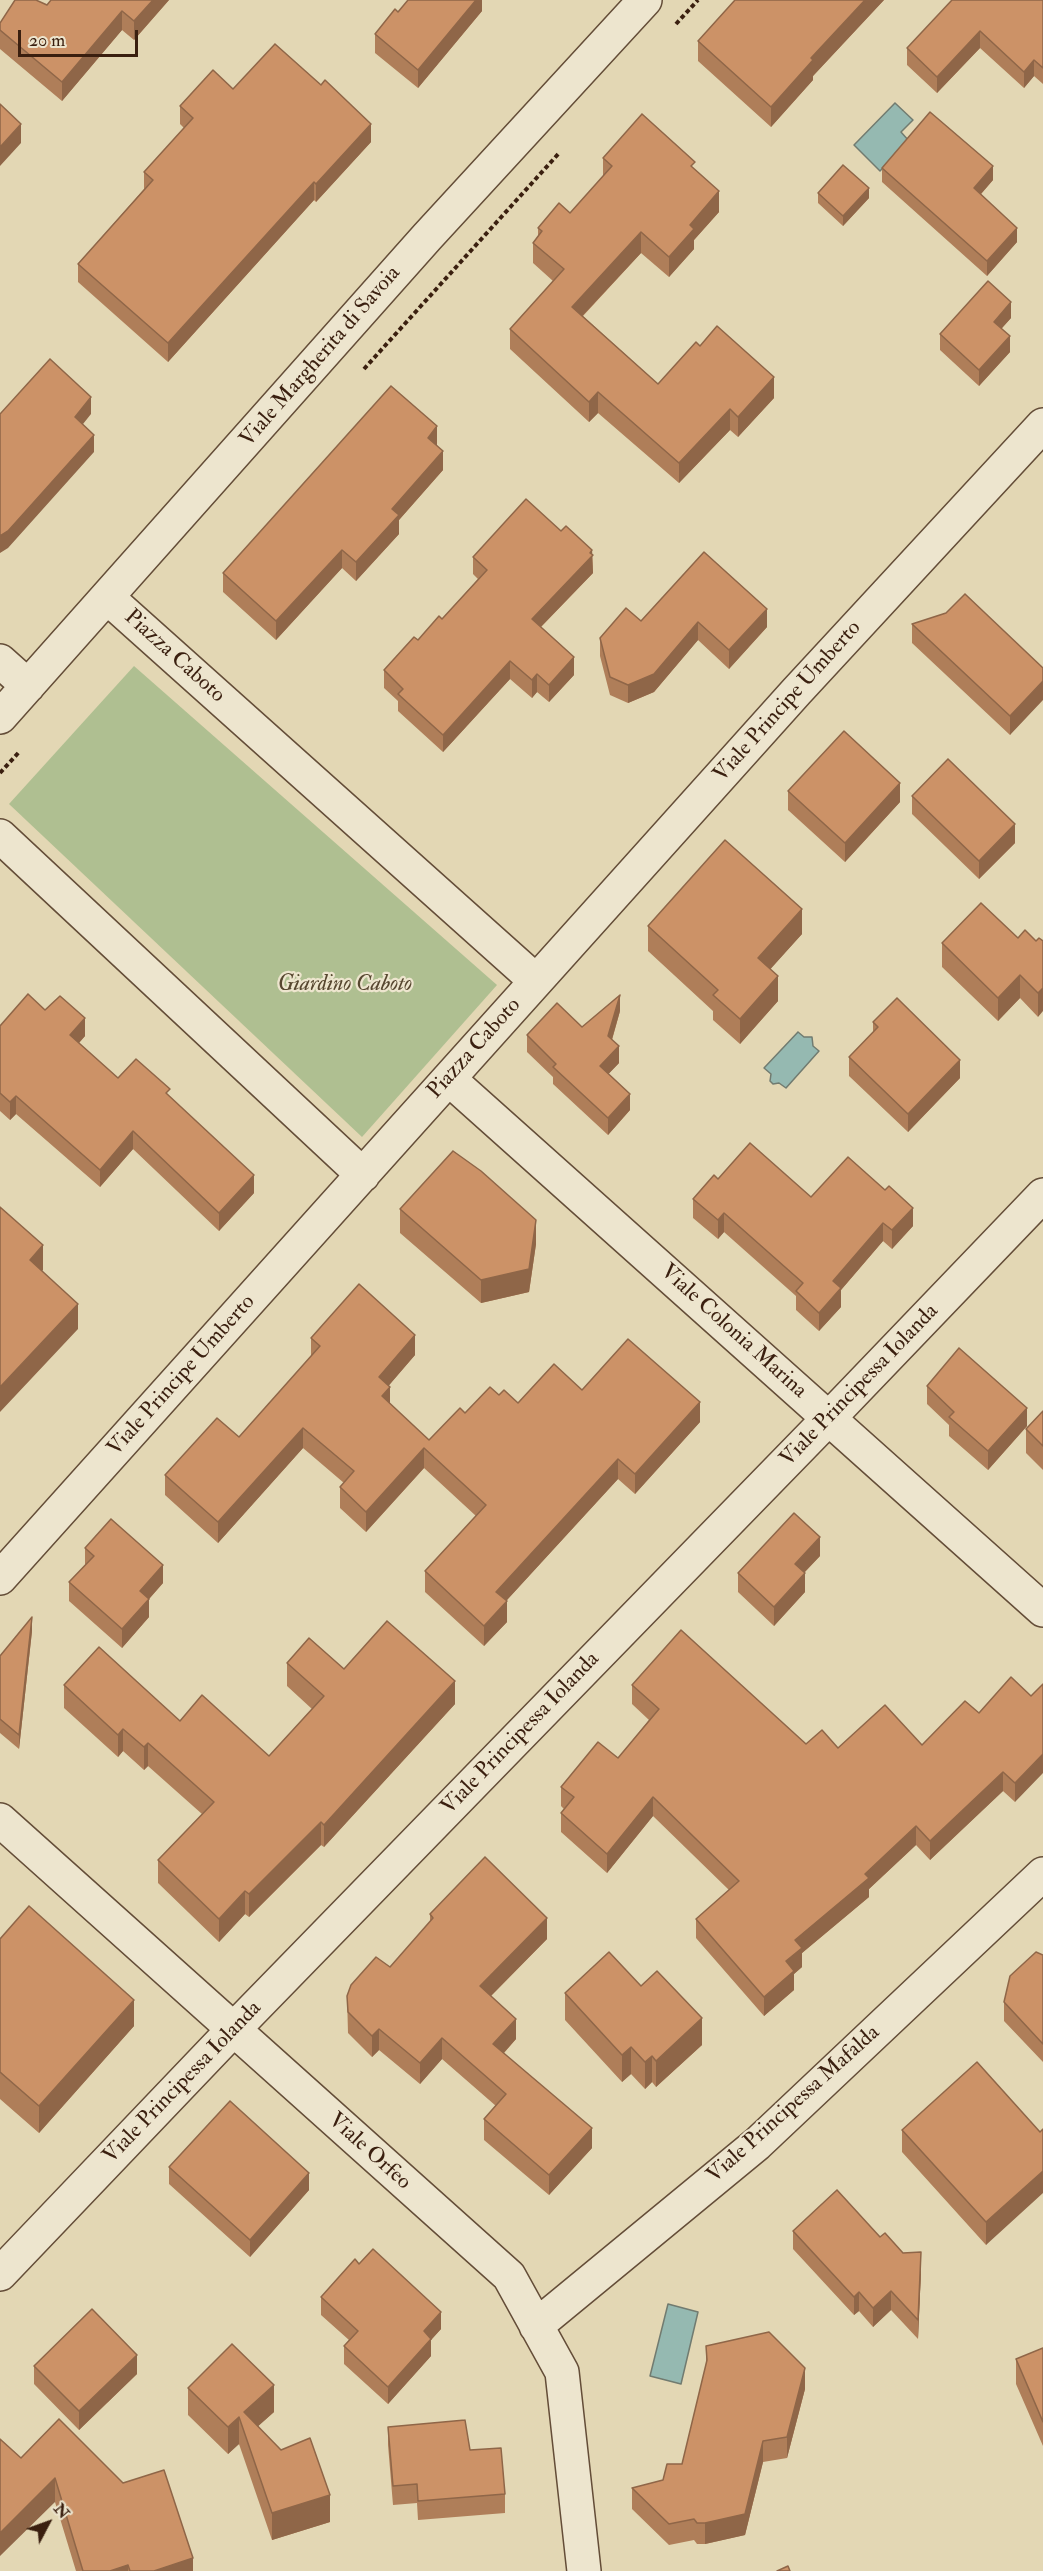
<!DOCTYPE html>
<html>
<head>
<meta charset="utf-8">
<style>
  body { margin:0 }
  #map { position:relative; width:1043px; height:2571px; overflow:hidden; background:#e3d7b4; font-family:"IM FELL Double Pica",serif }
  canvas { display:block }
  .north { position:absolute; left:18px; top:2493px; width:60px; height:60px; -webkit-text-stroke:4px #ede5ce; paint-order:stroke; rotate:49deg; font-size:16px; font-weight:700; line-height:24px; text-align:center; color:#3a1f0f }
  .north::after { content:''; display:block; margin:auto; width:21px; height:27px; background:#3a1f0f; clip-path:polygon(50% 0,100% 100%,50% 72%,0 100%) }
  .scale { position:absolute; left:18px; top:30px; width:120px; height:27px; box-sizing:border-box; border:3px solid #3a1f0f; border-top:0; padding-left:8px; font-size:18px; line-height:21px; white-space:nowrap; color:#3a1f0f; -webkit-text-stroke:4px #ede5ce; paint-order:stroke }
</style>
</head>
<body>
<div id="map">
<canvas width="1043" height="2571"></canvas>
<div class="north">N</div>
<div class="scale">20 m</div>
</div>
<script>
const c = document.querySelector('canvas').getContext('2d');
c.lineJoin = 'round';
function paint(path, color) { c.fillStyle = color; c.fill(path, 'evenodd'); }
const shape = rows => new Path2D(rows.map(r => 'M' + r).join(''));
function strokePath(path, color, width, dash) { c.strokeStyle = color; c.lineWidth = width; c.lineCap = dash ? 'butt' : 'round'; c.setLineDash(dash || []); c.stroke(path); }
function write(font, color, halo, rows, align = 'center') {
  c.font = font + ' "IM FELL Double Pica",serif'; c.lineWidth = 4.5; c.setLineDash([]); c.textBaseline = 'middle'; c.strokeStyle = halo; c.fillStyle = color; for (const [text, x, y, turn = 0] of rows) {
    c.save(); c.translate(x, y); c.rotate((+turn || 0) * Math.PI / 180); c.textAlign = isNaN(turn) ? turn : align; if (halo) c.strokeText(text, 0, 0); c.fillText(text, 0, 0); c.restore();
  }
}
paint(shape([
  [134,666,497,985,362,1137,9,804]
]), '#afbf91');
const water = shape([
  [895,103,913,120,901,132,909,141,880,171,854,145,895,103],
  [798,1032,804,1037,812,1037,813,1046,819,1051,786,1088,779,1083,773,1084,770,1081,771,1074,764,1068,798,1032],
  [668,2304,698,2312,681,2384,650,2376,668,2304]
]);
paint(water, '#95b9b1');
strokePath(water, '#717b70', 1.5);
const minor = shape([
  [108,598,536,981],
  [0,661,28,686],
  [0,717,427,237,645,0],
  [0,836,363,1175],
  [449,1079,1043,1610],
  [0,1578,796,692,1043,425],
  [0,1820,509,2276,562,2372,584,2571],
  [0,2274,232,2031,829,1418,1043,1195],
  [536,2326,757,2144,1043,1874]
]);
strokePath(minor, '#644d38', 36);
strokePath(shape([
  [676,24,698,0],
  [364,369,560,152],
  [0,773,20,751]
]), '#3a1f0f', 4, [4.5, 3]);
strokePath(minor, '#ede5ce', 33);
paint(shape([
  [51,0,169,0,134,40,122,30,62,101,0,49,0,23,47,5],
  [482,0,482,11,418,88,375,53,375,34,398,12],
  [735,0,884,0,813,76,813,80,771,127,698,61,698,41],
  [1043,0,1043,84,1034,76,1024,88,980,48,937,93,907,65,907,48],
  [233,89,371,142,316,202,314,200,168,362,78,282,78,264,144,189,144,172,184,128,180,124,180,106],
  [603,158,695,170,719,212,694,240,694,249,669,277,641,253,583,316,658,384,700,346,774,398,738,437,730,430,679,483,598,413,589,422,510,349,510,329,553,281,533,263,533,243,538,236,538,228,570,213,603,176],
  [882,168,993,180,981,194,1017,242,987,276,882,182],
  [818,193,869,198,843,226,818,203],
  [1011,318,1001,329,1010,352,979,386,940,350,940,334],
  [437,445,443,470,399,520,399,534,356,581,342,568,276,640,223,592,223,573],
  [561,531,592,550,593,573,541,627,574,675,549,702,537,692,532,698,510,679,443,752,398,711,398,701,384,688,384,670,442,619,478,579,473,574,473,557],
  [704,552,767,627,729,669,698,640,654,692,628,703,610,695,600,656,600,638,641,621],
  [946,613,1043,668,1010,735,912,643,912,624],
  [788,791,900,802,845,862,788,810],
  [912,796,1015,843,979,879,912,814],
  [648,926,802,934,770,969,778,1001,740,1044,713,1020,713,1011,648,951],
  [1039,938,1038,1017,1020,998,998,1021,942,967,942,943,1036,941],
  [45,1010,85,1036,79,1043,118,1078,170,1097,254,1193,219,1231,133,1149,100,1187,16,1114,10,1120,0,1111,0,1026],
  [620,1011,612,1040,619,1063,608,1074,630,1110,608,1135,553,1084,553,1077,527,1052,527,1035,582,1027],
  [873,1022,960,1078,908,1132,849,1076,849,1057,873,1032],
  [718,1179,811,1197,885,1190,913,1226,892,1249,883,1241,841,1290,841,1307,819,1331,796,1310,796,1296,724,1232,718,1239,693,1218,693,1199],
  [400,1209,536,1244,529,1292,481,1303,400,1233],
  [311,1338,415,1355,389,1385,390,1404,429,1440,465,1413,499,1395,518,1403,582,1390,700,1422,635,1494,618,1479,506,1601,507,1622,484,1646,425,1592,425,1571,476,1516,424,1468,366,1532,340,1508,340,1487,344,1483,303,1448,218,1543,165,1495,165,1475,239,1437,311,1357],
  [927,1386,1027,1426,988,1470,949,1436,949,1425,927,1404],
  [1043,1411,1043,1470,1026,1453,1026,1429],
  [85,1548,163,1583,149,1599,149,1617,122,1648,69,1601,69,1582,85,1565],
  [820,1556,805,1572,805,1592,774,1626,738,1592,738,1573],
  [32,1631,19,1749,0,1733,0,1656],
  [287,1663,344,1669,455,1704,324,1847,321,1845,249,1917,245,1914,219,1942,158,1883,158,1860,202,1814,148,1766,144,1770,123,1751,118,1757,64,1708,64,1685,180,1721,269,1756,312,1709,287,1686],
  [632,1685,806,1744,838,1748,922,1745,979,1713,1031,1696,1015,1802,1003,1791,930,1860,916,1845,869,1889,869,1897,802,1953,802,1967,794,1974,794,1990,764,2016,696,1938,696,1919,729,1890,653,1816,607,1873,561,1832,561,1813,564,1809,561,1806,561,1787,618,1758,649,1720,632,1704],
  [430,1914,547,1939,491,1996,516,2039,504,2053,592,2148,549,2195,484,2140,484,2119,496,2106,442,2059,420,2084,379,2050,372,2057,348,2033,347,1996,390,1967,430,1922],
  [0,1939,134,2026,39,2133,0,2099],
  [1043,1955,1043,2062,1004,2021,1004,2002],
  [641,1986,702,2045,656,2087,652,2082,645,2089,631,2074,622,2082,565,2020,565,1993],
  [902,2130,1040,2132,986,2245,902,2152],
  [169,2167,309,2190,250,2257,169,2184],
  [793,2231,880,2237,903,2253,921,2271,918,2339,891,2310,873,2327,859,2311,854,2315,793,2249],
  [321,2297,441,2329,431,2340,431,2356,388,2404,344,2364,344,2346,349,2340,321,2315],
  [706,2346,805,2389,787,2458,763,2462,745,2535,705,2544,697,2544,694,2540,669,2545,632,2509,632,2488,663,2480,682,2464,706,2365],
  [1043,2348,1043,2446,1016,2384,1016,2359],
  [34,2366,137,2374,79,2430,34,2384],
  [188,2388,274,2412,258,2426,330,2522,272,2540,239,2444,228,2454,188,2415],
  [388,2427,470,2450,505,2494,505,2513,418,2520,417,2503,393,2505,388,2445],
  [21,2458,193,2571,76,2571,55,2502]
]), '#af7e59');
paint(shape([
  [153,0,169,0,134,40,134,21],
  [476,0,482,0,482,11,418,88,418,70],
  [865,0,884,0,813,76,813,80,771,127,771,107,811,58],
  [122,11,122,30,62,101,62,82],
  [980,31,980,48,937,93,937,77],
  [1034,60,1034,76,1024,88,1024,72],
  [21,124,21,143,0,166,0,147],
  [371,124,371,142,316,202,316,184],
  [993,166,993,180,974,202,974,188],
  [314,182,314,200,168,362,168,343],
  [869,188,869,198,843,226,843,216],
  [719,191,719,212,694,240,694,249,669,277,669,257,690,225],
  [1017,228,1017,242,987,276,987,261],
  [641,232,641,253,572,327,572,307],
  [1011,302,1011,318,994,337,994,322],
  [1010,336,1010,352,979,386,979,370],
  [774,377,774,398,738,437,738,417],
  [598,392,598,413,589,422,589,402],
  [91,397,91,414,75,434,75,417],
  [730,409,730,430,679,483,679,463],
  [437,426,437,445,428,456,428,438],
  [94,435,94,452,8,548,0,553,0,536],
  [443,451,443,470,399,520,399,534,356,581,356,562,392,509],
  [342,550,342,568,276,640,276,621],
  [592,550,593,573,532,636,532,619],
  [767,609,767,627,729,669,729,650],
  [698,622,698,640,654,692,628,703,628,685],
  [574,657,574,675,549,702,549,685],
  [510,661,510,679,443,752,443,735],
  [537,674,537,692,532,698,532,680],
  [1043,681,1043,700,1010,735,1010,716],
  [900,783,900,802,845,862,845,843],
  [1015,824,1015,843,979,879,979,861],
  [802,909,802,934,758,983,758,958],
  [1020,975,1020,998,998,1021,998,998],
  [778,976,778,1001,740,1044,740,1019],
  [1043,988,1043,1011,1038,1017,1038,993],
  [620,995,620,1011,608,1053,608,1036],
  [85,1018,85,1036,70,1053,70,1035],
  [619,1046,619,1063,600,1083,600,1066],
  [960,1060,960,1078,908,1132,908,1114],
  [630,1094,630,1110,608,1135,608,1118],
  [16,1096,16,1114,10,1120,10,1102],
  [133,1131,133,1149,100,1187,100,1170],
  [254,1175,254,1193,219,1231,219,1213],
  [913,1208,913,1226,892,1249,892,1230],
  [724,1213,724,1232,718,1239,718,1220],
  [536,1220,536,1244,529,1292,481,1303,481,1280],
  [883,1223,883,1241,841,1290,841,1307,819,1331,819,1313,833,1281],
  [43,1245,43,1270,30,1285,30,1260],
  [78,1304,78,1329,0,1412,0,1387],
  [415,1335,415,1355,379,1397,379,1377],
  [390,1387,390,1407,382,1396],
  [700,1402,700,1422,635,1494,635,1474],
  [1027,1408,1027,1426,988,1470,988,1451],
  [303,1428,303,1448,218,1543,218,1522],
  [424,1448,424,1468,366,1532,366,1512],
  [618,1459,618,1479,496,1612,496,1592],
  [820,1537,820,1556,795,1582,795,1564],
  [163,1565,163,1583,149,1599,149,1617,122,1648,122,1629,140,1591],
  [805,1573,805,1592,774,1626,774,1607],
  [507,1601,507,1622,484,1646,484,1626],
  [32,1617,32,1631,19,1749,19,1735],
  [455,1681,455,1704,324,1847,324,1825],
  [123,1729,123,1751,118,1757,118,1735],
  [148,1743,148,1766,144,1770,144,1747],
  [1043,1754,1043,1773,1015,1802,1015,1783],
  [1003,1772,1003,1791,930,1860,930,1841],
  [653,1797,653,1816,607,1873,607,1854],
  [321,1822,321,1845,249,1917,249,1894],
  [916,1826,916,1845,869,1889,869,1897,802,1953,802,1967,794,1974,794,1990,764,2016,764,1997,786,1961,795,1940],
  [245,1891,245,1914,219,1942,219,1919],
  [547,1918,547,1939,480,2007,480,1986],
  [134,2000,134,2026,39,2133,39,2106],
  [702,2018,702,2045,656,2087,656,2061],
  [516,2019,516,2039,493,2065,493,2044],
  [379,2029,379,2050,372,2057,372,2036],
  [442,2038,442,2059,420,2084,420,2063],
  [631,2047,631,2074,622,2082,622,2055],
  [652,2056,652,2082,645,2089,645,2062],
  [592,2128,592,2148,549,2195,549,2175],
  [1043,2171,1043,2193,986,2245,986,2222],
  [309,2173,309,2190,250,2257,250,2240],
  [921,2252,921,2271,918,2339,918,2320],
  [891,2291,891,2310,873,2327,873,2308],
  [859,2292,859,2311,854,2315,854,2297],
  [441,2312,441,2329,431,2340,431,2356,388,2404,388,2387,424,2331],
  [137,2355,137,2374,79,2430,79,2411],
  [805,2368,805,2389,787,2458,787,2437],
  [274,2385,274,2412,246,2437,244,2412],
  [239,2417,239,2444,228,2454,228,2427],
  [763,2441,763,2462,745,2535,705,2544,705,2523],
  [55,2478,55,2502,0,2556,0,2533],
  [330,2495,330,2522,272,2540,272,2513],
  [193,2558,193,2571,154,2571],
  [128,2565,128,2571,110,2571]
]), '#8f6648');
const building = shape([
  [15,0,36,0,47,5,51,0,153,0,134,21,122,11,62,82,0,30,0,23,15,0],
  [408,0,476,0,418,70,375,34,395,9,398,12,408,0],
  [735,0,865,0,811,58,813,60,771,107,698,41,735,0],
  [952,0,1043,0,1043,68,1034,60,1024,72,980,31,937,77,907,48,952,0],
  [275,44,321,85,325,80,371,124,316,184,314,182,168,343,78,264,153,180,144,172,193,118,180,106,213,70,233,89,275,44],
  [0,104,21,124,0,147,0,104],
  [930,112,993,166,974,188,1017,228,987,261,882,168,930,112],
  [642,114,695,162,691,166,719,191,690,225,694,229,669,257,641,232,572,307,658,384,696,342,700,346,717,326,774,377,738,417,730,409,679,463,598,392,589,402,510,329,564,269,533,243,542,231,538,228,559,203,570,213,612,166,603,158,642,114],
  [843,165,869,188,843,216,818,193,843,165],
  [988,281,1011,302,994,322,1010,336,979,370,940,334,988,281],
  [50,359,91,397,75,417,94,435,8,531,0,536,0,414,50,359],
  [391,386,437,426,428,438,443,451,392,509,399,515,356,562,342,550,276,621,223,573,391,386],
  [526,499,561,531,566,526,592,550,590,553,593,555,532,619,574,657,549,685,537,674,532,680,510,661,443,735,398,694,403,689,384,670,414,637,418,640,439,616,442,619,487,570,473,557,526,499],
  [704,552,767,609,729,650,698,622,654,674,628,685,610,677,600,638,626,608,641,621,704,552],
  [965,594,1043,668,1043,681,1010,716,912,624,946,613,965,594],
  [844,731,900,783,845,843,788,791,844,731],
  [948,759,1015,824,979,861,912,796,948,759],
  [725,840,802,909,758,958,778,976,740,1019,713,995,718,990,648,926,725,840],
  [981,903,1018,938,1025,930,1036,941,1039,938,1043,941,1043,988,1038,993,1020,975,998,998,942,943,981,903],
  [28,994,45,1010,60,996,85,1018,70,1035,118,1078,136,1059,170,1089,166,1093,254,1175,219,1213,133,1131,100,1170,16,1096,10,1102,0,1093,0,1026,28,994],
  [620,995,608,1036,619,1046,600,1066,630,1094,608,1118,553,1067,556,1064,527,1035,557,1003,582,1027,620,995],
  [897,998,960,1060,908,1114,849,1057,878,1027,873,1022,897,998],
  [750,1143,811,1197,848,1157,885,1190,889,1186,913,1208,892,1230,883,1223,833,1281,841,1288,819,1313,796,1291,803,1283,724,1213,718,1220,693,1199,714,1175,718,1179,750,1143],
  [453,1151,481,1171,536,1220,529,1269,481,1280,400,1209,453,1151],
  [0,1207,43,1245,30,1260,78,1304,0,1387,0,1207],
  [359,1284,415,1335,379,1377,390,1387,382,1396,429,1440,460,1408,465,1413,490,1387,499,1395,504,1390,518,1403,554,1364,582,1390,628,1339,700,1402,635,1474,618,1459,496,1592,507,1601,484,1626,425,1571,486,1505,424,1448,366,1512,340,1487,354,1471,303,1428,218,1522,165,1475,217,1418,239,1437,320,1346,311,1338,359,1284],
  [959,1348,1027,1408,988,1451,949,1417,954,1412,927,1386,959,1348],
  [1043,1411,1043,1446,1026,1429,1043,1411],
  [794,1513,820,1537,795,1564,805,1573,774,1607,738,1573,794,1513],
  [111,1519,163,1565,140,1591,149,1599,122,1629,69,1582,94,1556,85,1548,111,1519],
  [32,1617,19,1735,0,1719,0,1656,32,1617],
  [387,1621,455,1681,324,1825,321,1822,249,1894,245,1891,219,1919,158,1860,214,1802,148,1743,144,1747,123,1729,118,1735,64,1685,99,1647,180,1721,202,1695,269,1756,324,1696,287,1663,309,1638,344,1669,387,1621],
  [681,1630,806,1744,822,1730,838,1748,885,1705,922,1745,965,1701,979,1713,1011,1677,1031,1696,1043,1684,1043,1754,1015,1783,1003,1772,930,1841,916,1826,865,1874,869,1878,795,1940,802,1948,786,1961,794,1971,764,1997,696,1919,739,1881,653,1797,607,1854,561,1813,574,1797,561,1787,598,1742,618,1758,659,1709,632,1685,681,1630],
  [485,1857,547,1918,480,1986,516,2019,493,2044,592,2128,549,2175,484,2119,506,2094,442,2038,420,2063,379,2029,372,2036,348,2012,347,1996,351,1985,376,1957,390,1967,433,1918,430,1914,485,1857],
  [29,1906,134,2000,39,2106,0,2072,0,1939,29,1906],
  [609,1952,641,1986,657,1971,702,2018,656,2061,652,2056,645,2062,631,2047,622,2055,565,1993,609,1952],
  [1036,1952,1043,1955,1043,2044,1004,2002,1010,1976,1036,1952],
  [977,2062,1040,2132,1043,2129,1043,2171,986,2222,902,2130,977,2062],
  [230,2101,309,2173,250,2240,169,2167,230,2101],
  [837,2190,880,2237,885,2233,903,2253,921,2252,918,2320,891,2291,873,2308,859,2292,854,2297,793,2231,837,2190],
  [373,2249,441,2312,424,2331,431,2339,388,2387,344,2346,358,2331,321,2297,355,2259,359,2264,373,2249],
  [92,2309,137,2355,79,2411,34,2366,92,2309],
  [769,2332,805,2368,787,2437,763,2441,745,2514,705,2523,697,2523,694,2519,669,2524,632,2488,663,2480,667,2464,682,2464,707,2360,706,2346,769,2332],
  [232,2344,274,2385,244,2412,281,2450,310,2438,330,2495,272,2513,239,2417,228,2427,188,2388,232,2344],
  [1043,2348,1043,2422,1016,2359,1043,2348],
  [59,2419,123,2483,164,2470,193,2558,154,2571,130,2571,128,2565,110,2571,83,2571,55,2478,0,2533,0,2439,21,2458,59,2419],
  [465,2420,470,2450,501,2448,505,2494,418,2501,417,2484,393,2486,388,2427,465,2420],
  [788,2566,790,2571,777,2571,788,2566]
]);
paint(building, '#cc9267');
strokePath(building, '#8f6648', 1.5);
write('22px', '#3a1f0f', '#ede5ce', [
  ["Viale Margherita di Savoia",321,357,-49],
  ["Piazza Caboto",174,657,42],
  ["Viale Principe Umberto",788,702,-48],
  ["Piazza Caboto",475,1049,-48],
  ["Viale Colonia Marina",733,1332,42],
  ["Viale Principe Umberto",182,1376,-48],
  ["Viale Principessa Iolanda",860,1386,-46],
  ["Viale Principessa Iolanda",521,1734,-46],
  ["Viale Principessa Iolanda",183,2083,-46],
  ["Viale Principessa Mafalda",794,2105,-42],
  ["Viale Orfeo",369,2152,42]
]);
write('italic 22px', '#574730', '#ede5ce', [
  ["Giardino Caboto",345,985]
]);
</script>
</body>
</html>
